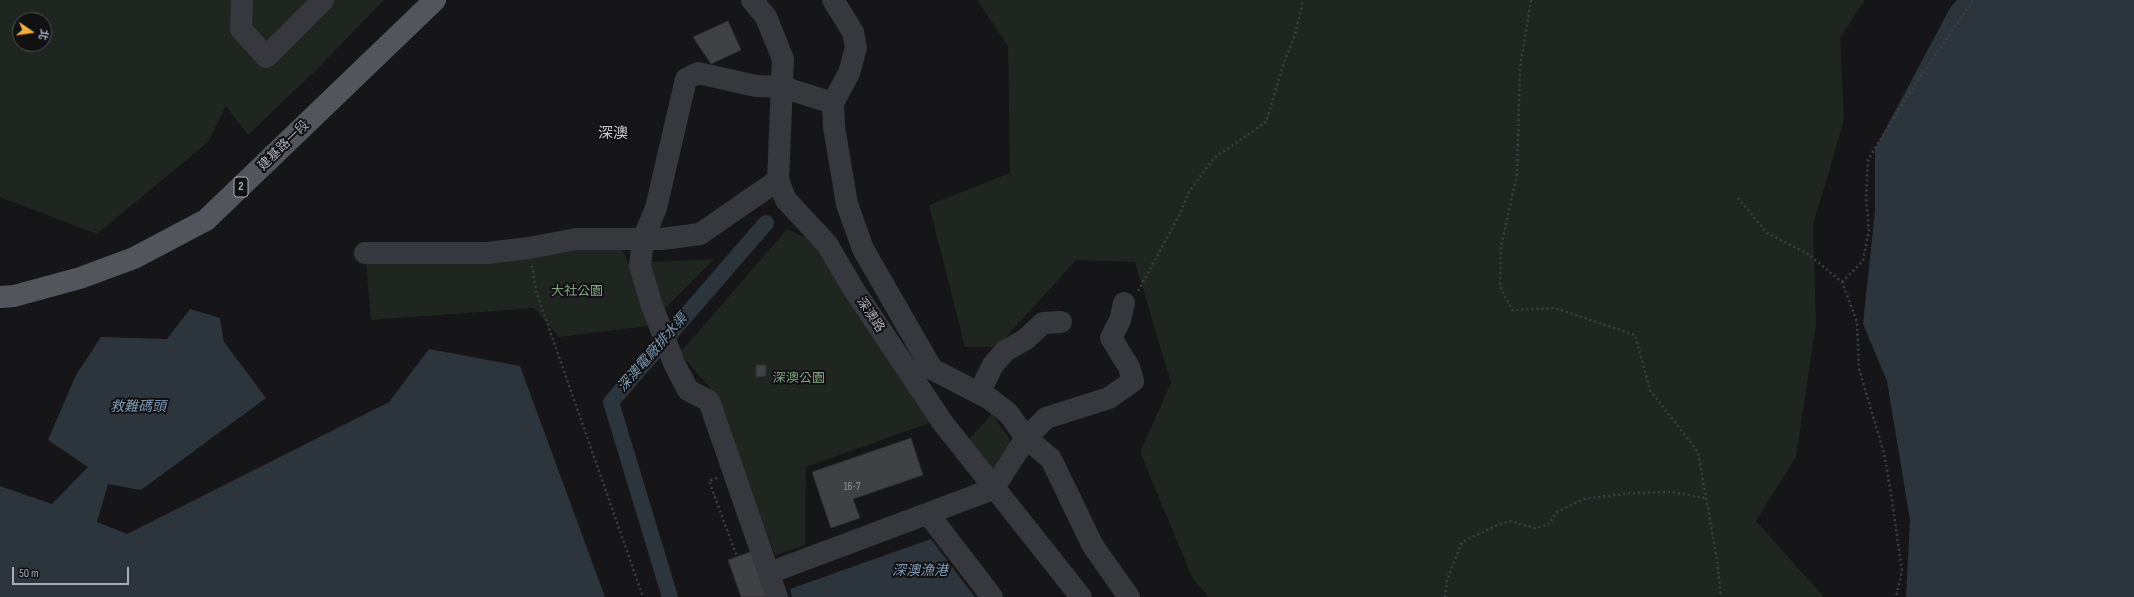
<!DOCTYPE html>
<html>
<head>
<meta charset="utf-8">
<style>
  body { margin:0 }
  #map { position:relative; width:2134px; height:597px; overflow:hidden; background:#161618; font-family:"Sofia Sans Condensed","Noto Sans TC",sans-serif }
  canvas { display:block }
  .north { position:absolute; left:12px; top:12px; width:40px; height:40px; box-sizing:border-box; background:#111113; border:1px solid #4d4f55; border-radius:50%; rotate:103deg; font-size:11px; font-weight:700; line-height:16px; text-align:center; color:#a8adb8 }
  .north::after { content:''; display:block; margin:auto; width:14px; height:18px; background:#f2b134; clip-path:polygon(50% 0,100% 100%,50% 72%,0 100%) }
  .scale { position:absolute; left:12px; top:567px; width:117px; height:18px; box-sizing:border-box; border:2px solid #a8adb8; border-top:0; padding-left:5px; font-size:12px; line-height:14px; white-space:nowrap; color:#a8adb8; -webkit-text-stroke:3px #111113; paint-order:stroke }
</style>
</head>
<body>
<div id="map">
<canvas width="2134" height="597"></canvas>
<div class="north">北</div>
<div class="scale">50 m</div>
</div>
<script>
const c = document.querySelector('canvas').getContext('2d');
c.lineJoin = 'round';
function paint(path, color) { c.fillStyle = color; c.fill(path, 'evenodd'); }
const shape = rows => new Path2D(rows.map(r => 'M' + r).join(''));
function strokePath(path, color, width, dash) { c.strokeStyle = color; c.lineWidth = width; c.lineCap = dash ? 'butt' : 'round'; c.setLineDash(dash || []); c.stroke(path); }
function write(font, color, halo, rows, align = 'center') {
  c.font = font + ' "Sofia Sans Condensed","Noto Sans TC",sans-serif'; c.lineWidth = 4; c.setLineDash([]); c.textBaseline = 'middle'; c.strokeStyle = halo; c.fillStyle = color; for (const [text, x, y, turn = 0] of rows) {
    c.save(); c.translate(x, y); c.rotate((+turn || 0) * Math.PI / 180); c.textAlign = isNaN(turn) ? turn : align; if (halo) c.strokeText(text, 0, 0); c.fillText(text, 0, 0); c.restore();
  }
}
paint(shape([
  [0,0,384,0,317,69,248,135,226,106,208,142,97,234,0,197],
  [20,20,44,20,44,44,20,44],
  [977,0,1865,0,1840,38,1844,120,1813,225,1816,324,1796,457,1756,521,1824,597,1208,597,1192,577,1140,452,1171,383,1135,262,1076,260,997,347,965,347,929,205,1010,173,1008,46],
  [787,229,819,244,932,422,806,467,805,545,775,555,715,394,680,353],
  [621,246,628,263,714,259,648,326,559,337,534,308,371,320,366,263],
  [992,414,1013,444,993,468,969,439]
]), '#1e261f');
paint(shape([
  [1957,0,2134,0,2134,597,1906,597,1910,520,1887,381,1863,324,1875,211,1875,149,1950,8],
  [190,309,220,318,224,342,266,398,141,490,108,484,97,522,127,534,389,402,429,349,520,366,605,597,0,597,0,486,52,504,88,467,48,440,76,375,101,337,167,339],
  [931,539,975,597,792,597,790,589]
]), '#2c353c');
strokePath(shape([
  [670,597,611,402,766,223]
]), '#2c353c', 16);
const building = shape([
  [728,21,741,50,711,64,693,37,728,21],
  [756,365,766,365,766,376,756,377,756,365],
  [911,438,923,475,853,499,860,518,831,528,812,472,911,438],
  [753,551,769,597,741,597,728,560,753,551]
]);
paint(building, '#404145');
strokePath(building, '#303034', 1);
strokePath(shape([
  [1531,0,1520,68,1517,174,1501,247,1500,287,1512,310,1555,308,1635,335,1650,390,1698,452,1717,560,1721,597],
  [1738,198,1767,233,1808,254,1842,282,1857,322,1859,369,1884,453,1892,500,1902,571,1896,597],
  [532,266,536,291,643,597],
  [1842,282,1863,261,1869,230,1866,198,1868,160,1904,101,1973,0],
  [1138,291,1180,214,1189,192,1214,158,1266,122,1284,62,1295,35,1303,0],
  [717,478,709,481,737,557],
  [1445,597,1447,580,1462,542,1497,525,1510,521,1535,528,1548,525,1557,512,1584,499,1631,493,1672,492,1705,498]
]), '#3d3f44', 2.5, [2, 3]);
strokePath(shape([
  [242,0,241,29,266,57,323,0],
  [752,0,766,17,783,59,778,180,786,200,827,244,854,290,943,423,1081,597],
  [833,0,853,32,856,48,849,73,833,103,834,127,847,204,863,249,932,369,990,399,1009,414,1026,438,1051,459,1093,546,1129,597],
  [365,253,487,253,529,248,576,239,662,239,700,234,778,180],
  [979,393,993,365,1005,351,1026,339,1043,323,1061,322],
  [929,515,992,597],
  [769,573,993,489,1026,438,1046,418,1109,398,1133,381,1129,367,1111,338,1120,320,1124,303],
  [777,597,709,401,688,390,674,363,651,303,640,266,643,239,656,208,686,79,698,73,756,86,782,87,833,103]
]), '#37383d', 22);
strokePath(shape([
  [0,297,14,296,80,278,134,258,206,220,435,0]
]), '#53555c', 22);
write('11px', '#8e929b', null, [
  ["16-7",852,487]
]);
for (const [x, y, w] of [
  [241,187,14]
]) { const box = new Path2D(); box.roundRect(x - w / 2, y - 10, w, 20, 3); c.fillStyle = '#111113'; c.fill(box); strokePath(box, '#a8adb8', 1); }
write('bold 12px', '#a8adb8', null, [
  ["2",241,187]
]);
write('13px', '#a8adb8', '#111113', [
  ["建基路一段",284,146,-44],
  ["深澳路",870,315,56]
]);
write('13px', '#7fa381', '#111113', [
  ["大社公園",577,292],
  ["深澳公園",799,379]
]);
write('italic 14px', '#7f9bb3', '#111113', [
  ["深澳電廠排水渠",653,353,-49],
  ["救難碼頭",138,407],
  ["深澳漁港",920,571]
]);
write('15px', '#c9ccd4', '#111113', [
  ["深澳",613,134]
]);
</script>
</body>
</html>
